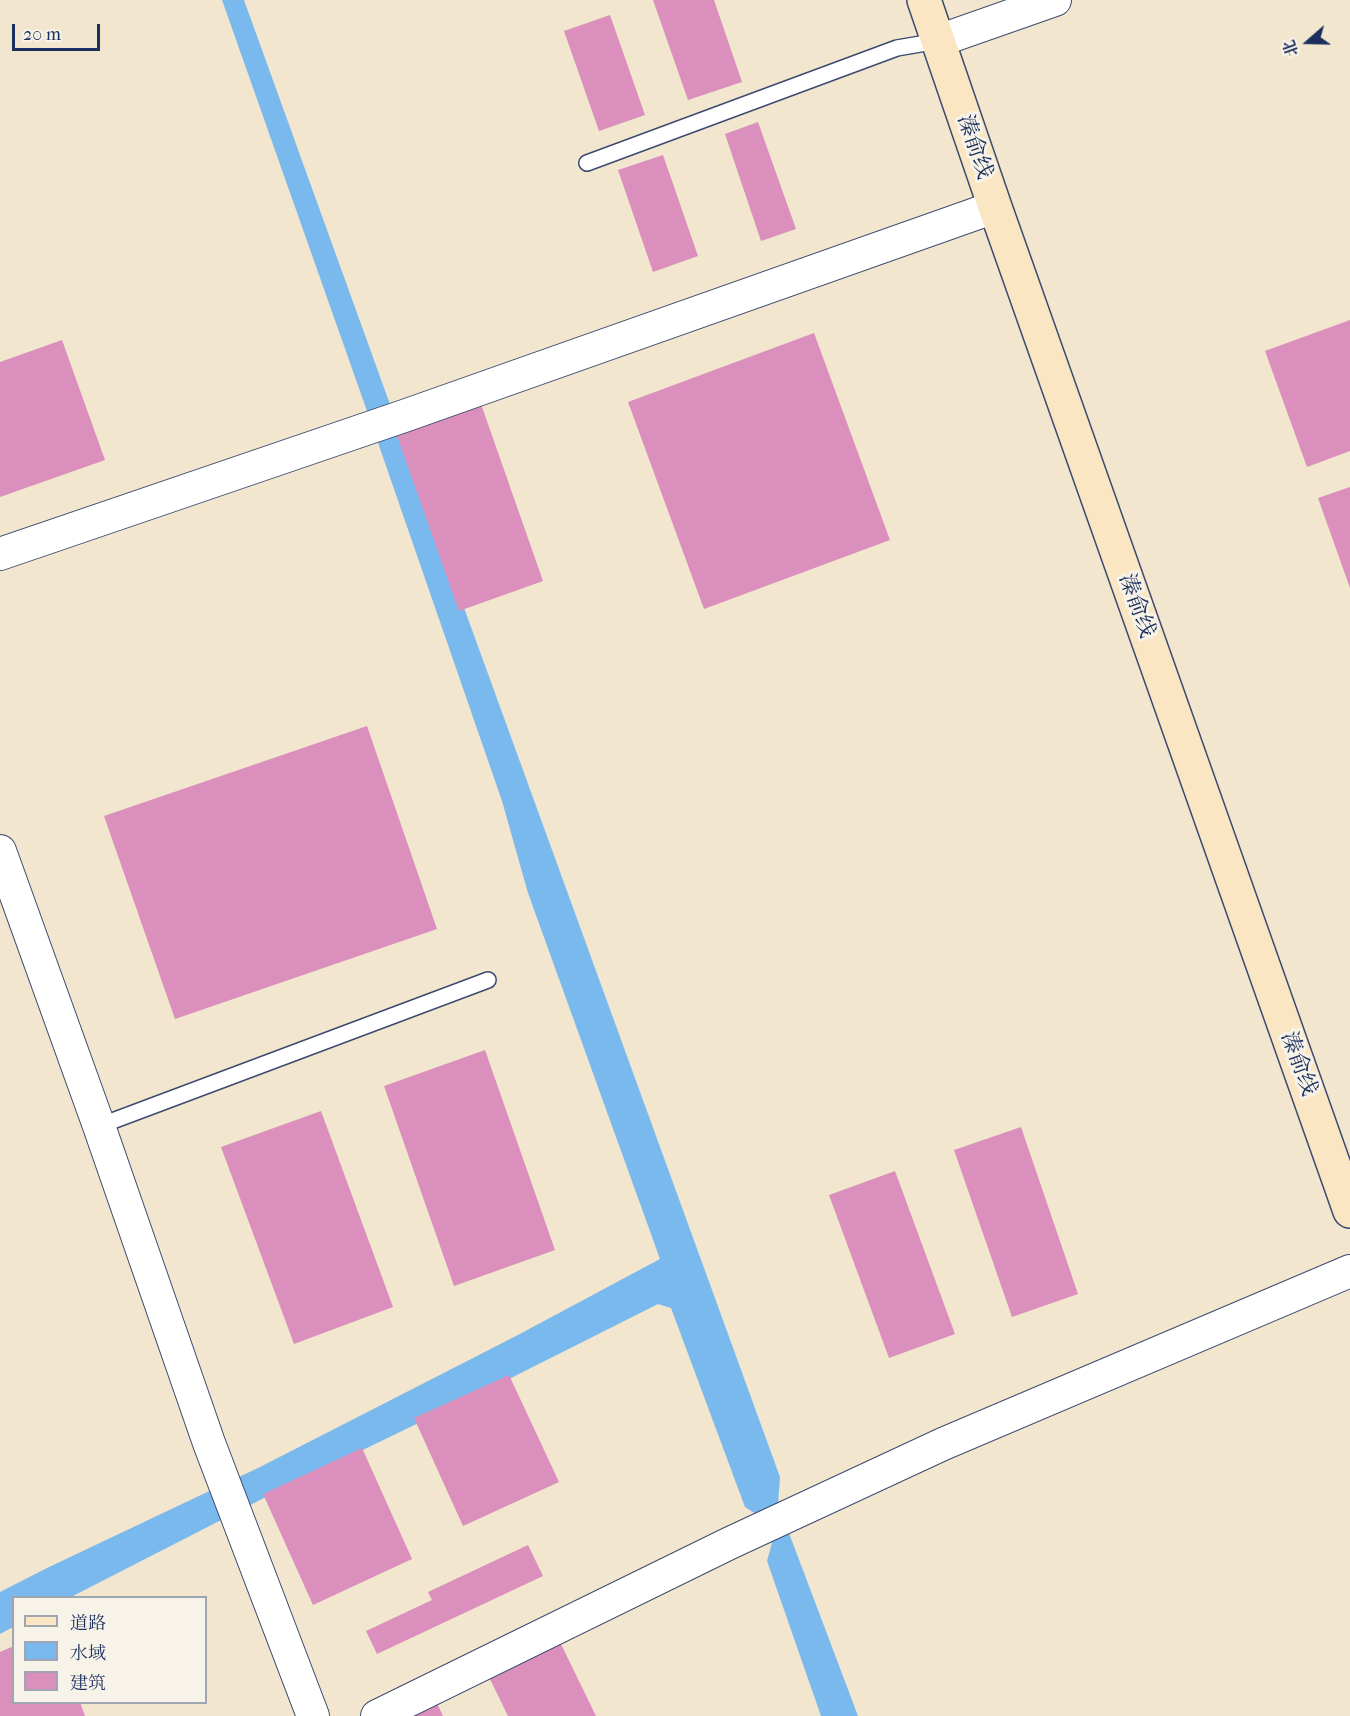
<!DOCTYPE html>
<html>
<head>
<meta charset="utf-8">
<style>
  body { margin:0 }
  #map { position:relative; width:1350px; height:1716px; overflow:hidden; background:#f2e6ce; font-family:"IM FELL French Canon","Noto Serif SC",serif }
  canvas { display:block }
  .legend { position:absolute; left:12px; top:1596px; width:195px; height:108px; box-sizing:border-box; background:#f7f3e8; border:2px solid #9fa5b1; margin:0; padding:8px 10px; list-style:none; font-size:18px; color:#1b2f5e }
  .legend li { display:flex; align-items:center; gap:12px; height:30px }
  .legend b { width:30px; border:2px solid #9fa5b1 }
  .north { position:absolute; left:1278px; top:12px; width:60px; height:60px; -webkit-text-stroke:4px #f7f3e8; paint-order:stroke; rotate:250deg; font-size:16px; font-weight:700; line-height:24px; text-align:center; color:#1b2f5e }
  .north::after { content:''; display:block; margin:auto; width:21px; height:27px; background:#1b2f5e; clip-path:polygon(50% 0,100% 100%,50% 72%,0 100%) }
  .scale { position:absolute; left:12px; top:24px; width:88px; height:27px; box-sizing:border-box; border:3px solid #1b2f5e; border-top:0; padding-left:8px; font-size:18px; line-height:21px; white-space:nowrap; color:#1b2f5e; -webkit-text-stroke:4px #f7f3e8; paint-order:stroke }
</style>
</head>
<body>
<div id="map">
<canvas width="1350" height="1716"></canvas>
<ul class="legend">
<li><b style="height:8px;background:#fbe6c4"></b>道路</li>
<li><b style="height:16px;background:#7ab9ee"></b>水域</li>
<li><b style="height:16px;background:#da8fbc"></b>建筑</li>
</ul>
<div class="north">北</div>
<div class="scale">20 m</div>
</div>
<script>
const c = document.querySelector('canvas').getContext('2d');
c.lineJoin = 'round';
function paint(path, color) { c.fillStyle = color; c.fill(path, 'evenodd'); }
const shape = rows => new Path2D(rows.map(r => 'M' + r).join(''));
function strokePath(path, color, width, dash) { c.strokeStyle = color; c.lineWidth = width; c.lineCap = dash ? 'butt' : 'round'; c.setLineDash(dash || []); c.stroke(path); }
function write(font, color, halo, rows, align = 'center') {
  c.font = font + ' "IM FELL French Canon","Noto Serif SC",serif'; c.lineWidth = 6; c.setLineDash([]); c.textBaseline = 'middle'; c.strokeStyle = halo; c.fillStyle = color; for (const [text, x, y, turn = 0] of rows) {
    c.save(); c.translate(x, y); c.rotate((+turn || 0) * Math.PI / 180); c.textAlign = isNaN(turn) ? turn : align; if (halo) c.strokeText(text, 0, 0); c.fillText(text, 0, 0); c.restore();
  }
}
paint(shape([
  [222,0,244,0,383,385,780,1477,778,1504,858,1716,821,1716,767,1561,772,1543,762,1518,745,1507,671,1308,658,1304,505,1381,268,1496,71,1597,14,1598,13,1627,0,1634,0,1592,47,1568,260,1467,516,1336,660,1259,528,893,502,801,367,411]
]), '#7ab9ee');
paint(shape([
  [653,0,714,0,742,82,688,100],
  [610,15,645,115,599,131,564,31],
  [758,122,796,229,761,241,725,134],
  [663,155,698,256,653,272,618,170],
  [1350,320,1350,451,1307,467,1265,351],
  [814,333,890,540,704,609,628,402],
  [62,340,105,460,0,497,0,362],
  [481,404,543,581,459,611,396,433],
  [1350,487,1350,588,1318,498],
  [367,726,437,929,175,1019,104,816],
  [485,1050,555,1250,454,1286,384,1086],
  [321,1111,393,1307,294,1344,221,1147],
  [1021,1127,1078,1294,1012,1317,954,1150],
  [895,1171,955,1334,889,1358,829,1195],
  [509,1375,559,1482,463,1526,414,1418],
  [362,1448,412,1559,313,1605,263,1494],
  [528,1545,543,1576,377,1654,366,1631,432,1600,428,1592],
  [558,1638,596,1716,508,1716,487,1673],
  [14,1646,14,1702,80,1702,85,1716,0,1716,0,1652],
  [433,1695,443,1716,388,1716]
]), '#da8fbc');
const service = shape([
  [587,163,897,48,938,41],
  [99,1126,488,980]
]);
const minor = shape([
  [938,41,1055,0],
  [0,554,404,416,995,207],
  [0,851,99,1126,209,1443,313,1716],
  [377,1716,730,1543,943,1444,1350,1271]
]);
const secondary = shape([
  [924,0,995,207,1350,1211]
]);
strokePath(service, '#3b4a6f', 18);
strokePath(minor, '#3b4a6f', 34);
strokePath(secondary, '#3b4a6f', 36);
strokePath(service, '#fff', 15);
strokePath(minor, '#fff', 32);
strokePath(secondary, '#fbe6c4', 33);
write('22px', '#1b2f5e', '#f7f3e8', [
  ["溱俞线",974,147,71],
  ["溱俞线",1136,606,70],
  ["溱俞线",1298,1064,70]
]);
</script>
</body>
</html>
